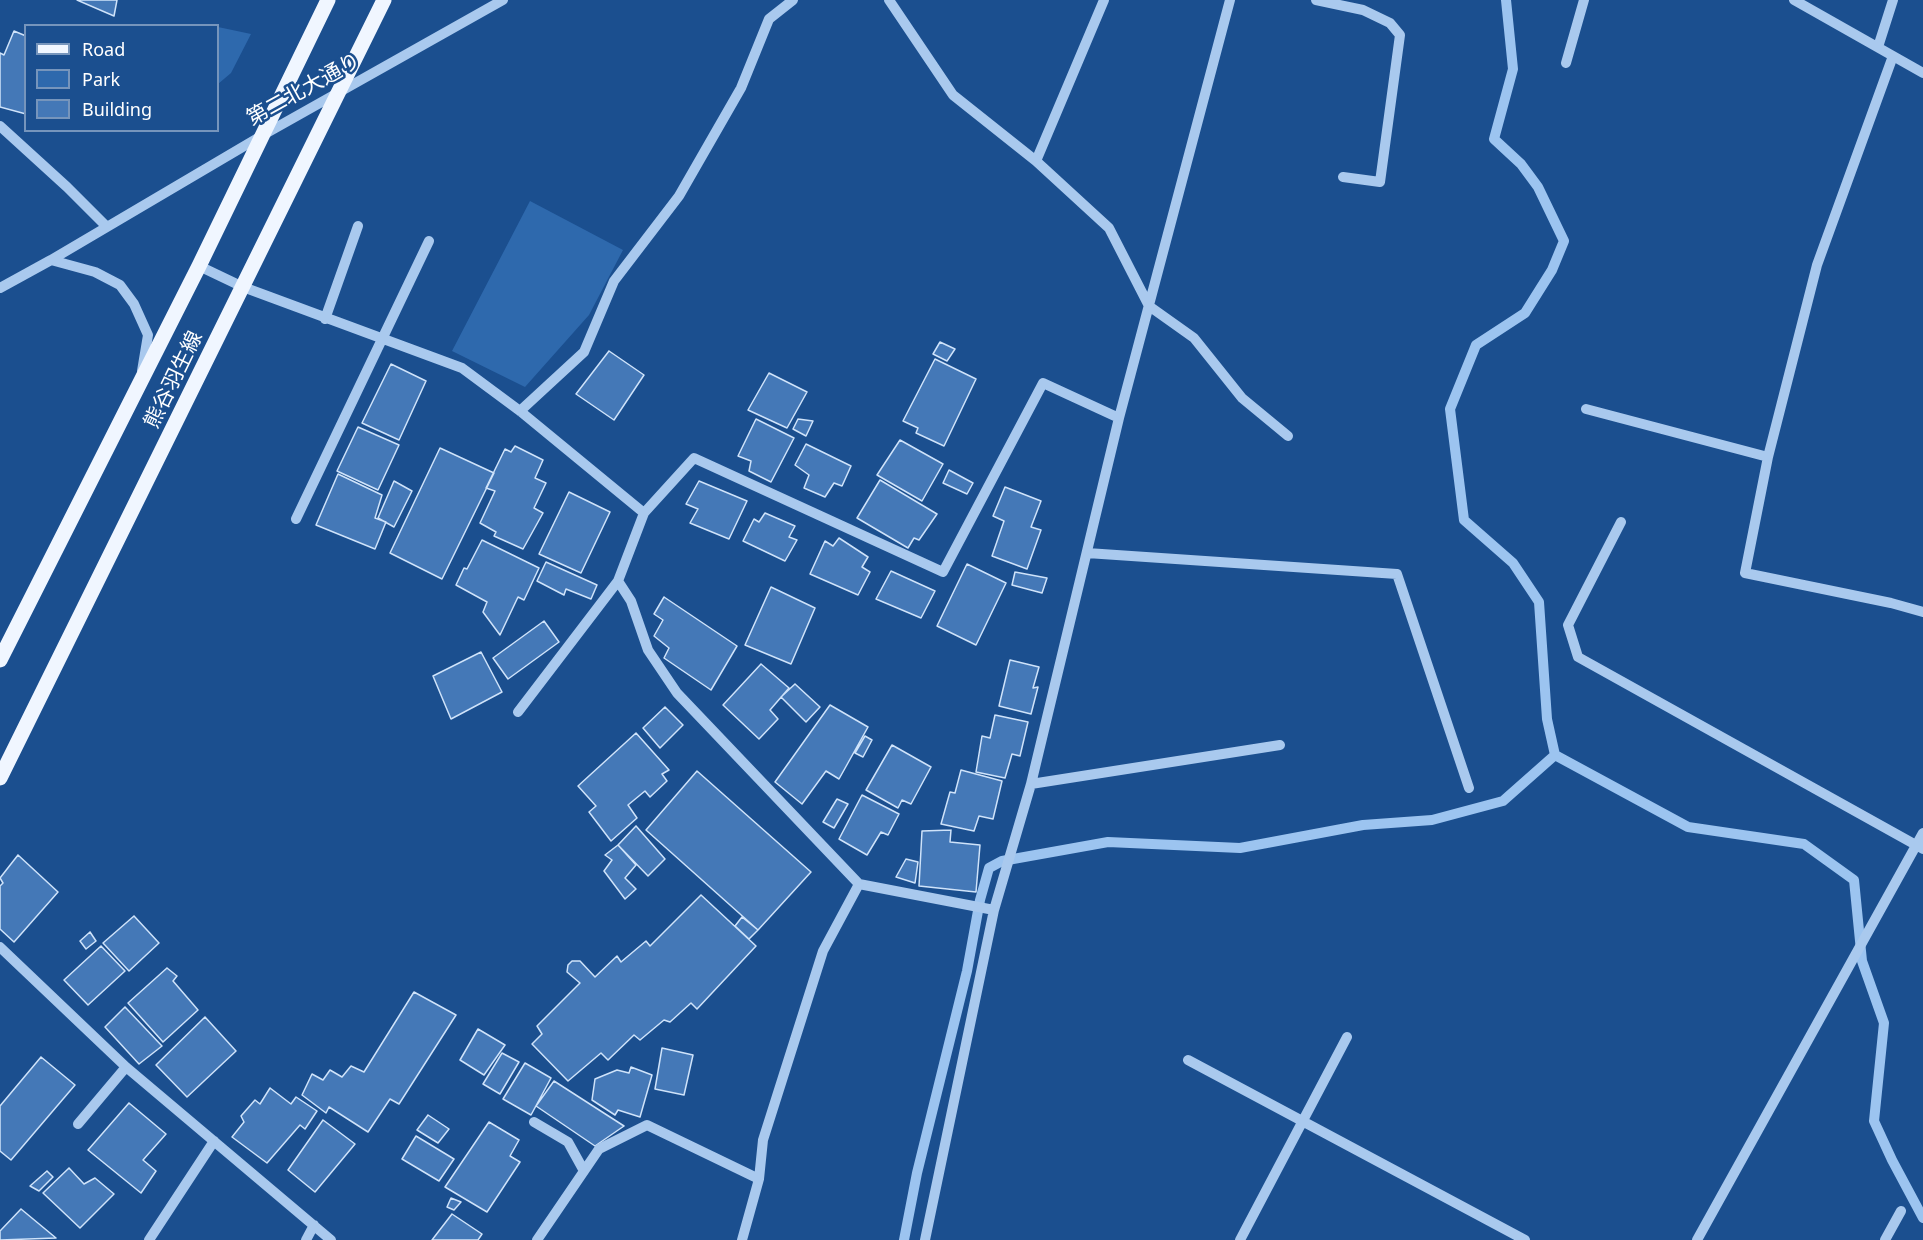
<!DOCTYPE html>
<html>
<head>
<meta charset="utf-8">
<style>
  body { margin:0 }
  #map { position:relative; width:1923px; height:1240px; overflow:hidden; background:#1b4f8f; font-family:"Noto Sans",sans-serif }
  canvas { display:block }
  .legend { position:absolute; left:24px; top:24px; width:195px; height:108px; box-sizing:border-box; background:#1b4f8f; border:2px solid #7695bc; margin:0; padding:8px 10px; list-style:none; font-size:18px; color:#fff }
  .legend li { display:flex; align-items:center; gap:12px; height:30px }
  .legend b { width:30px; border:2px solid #7695bc }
</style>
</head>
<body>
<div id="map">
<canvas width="1923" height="1240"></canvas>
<ul class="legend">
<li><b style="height:8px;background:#f0f6ff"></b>Road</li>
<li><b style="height:16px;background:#2e69ad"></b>Park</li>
<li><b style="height:16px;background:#4478b7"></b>Building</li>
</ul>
</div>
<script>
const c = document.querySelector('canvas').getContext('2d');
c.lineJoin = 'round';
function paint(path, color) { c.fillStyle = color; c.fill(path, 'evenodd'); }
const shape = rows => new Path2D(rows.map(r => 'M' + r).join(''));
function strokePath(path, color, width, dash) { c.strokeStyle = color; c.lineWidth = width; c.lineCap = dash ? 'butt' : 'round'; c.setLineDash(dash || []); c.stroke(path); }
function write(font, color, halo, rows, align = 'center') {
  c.font = font + ' "Noto Sans","Noto Sans JP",sans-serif'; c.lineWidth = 5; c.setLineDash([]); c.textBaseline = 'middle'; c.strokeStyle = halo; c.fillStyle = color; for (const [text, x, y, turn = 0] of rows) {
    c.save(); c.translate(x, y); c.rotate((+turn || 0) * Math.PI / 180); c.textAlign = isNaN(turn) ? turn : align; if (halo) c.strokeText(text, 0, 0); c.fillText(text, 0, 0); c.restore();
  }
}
paint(shape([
  [218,27,251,34,231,73,218,84],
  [530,201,623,250,589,315,525,387,452,351]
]), '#2e69ad');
strokePath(shape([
  [1506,0,1513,69,1494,139,1521,164,1538,187,1564,241,1552,270,1525,313,1476,345,1450,409,1464,520,1513,563,1539,602,1547,719,1555,755,1688,827,1804,844,1854,880,1862,961,1884,1023,1874,1121,1892,1160,1923,1218],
  [904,1240,917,1173,967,971,980,900,989,868,1002,861,1108,842,1240,848,1363,825,1432,820,1503,801,1555,755]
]), '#9cc4f0', 10);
const building = shape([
  [77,0,117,0,114,16,77,0],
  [14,31,26,36,26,114,0,107,0,53,4,55,14,31],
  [940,342,955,349,947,361,933,354,940,342],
  [609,351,644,375,614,420,576,394,609,351],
  [935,359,976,379,944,446,916,433,918,428,903,421,935,359],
  [391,364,426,381,399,440,362,423,391,364],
  [769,373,807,392,787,428,748,410,769,373],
  [756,419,794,438,771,482,749,471,751,461,738,456,756,419],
  [798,419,813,421,806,436,793,429,798,419],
  [358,427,399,445,378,490,337,471,358,427],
  [900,440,943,464,922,501,877,475,900,440],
  [806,444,851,466,842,486,834,483,825,497,804,488,809,475,795,465,806,444],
  [515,446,543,460,535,478,546,483,534,508,543,513,523,549,494,536,496,532,480,523,495,491,486,488,505,449,511,452,515,446],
  [440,448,494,473,442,579,390,553,440,448],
  [949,470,973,483,967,494,943,483,949,470],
  [338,474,382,495,375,518,386,522,375,549,316,525,338,474],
  [880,480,937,514,919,540,914,538,908,548,857,518,880,480],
  [394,481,412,491,394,527,378,518,394,481],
  [699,481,747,501,729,539,690,523,698,509,686,504,699,481],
  [1005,487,1041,501,1031,527,1041,530,1027,569,992,556,1004,521,993,516,1005,487],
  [569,492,610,512,581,573,539,554,569,492],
  [765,513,795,526,789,537,797,540,785,561,743,541,754,519,759,522,765,513],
  [839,538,868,557,862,567,870,572,858,595,810,574,825,541,833,546,839,538],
  [482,540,539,568,524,600,518,597,500,635,483,612,487,602,456,585,464,568,467,569,482,540],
  [546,562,597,585,591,599,566,589,564,595,537,581,546,562],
  [967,564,1006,583,976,645,937,626,967,564],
  [891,571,935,591,921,618,876,599,891,571],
  [1015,572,1047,578,1042,593,1012,585,1015,572],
  [771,587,815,608,791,664,745,645,771,587],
  [664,597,737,646,711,690,664,658,669,648,654,636,663,620,654,614,664,597],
  [544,621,559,642,508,679,493,658,544,621],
  [481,652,502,692,451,719,433,676,481,652],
  [1010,660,1039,667,1033,688,1038,687,1031,714,999,706,1010,660],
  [761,664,789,688,770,710,778,719,759,739,723,705,761,664],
  [795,684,820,707,806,722,781,697,795,684],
  [830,705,868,727,839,779,826,771,802,804,775,782,830,705],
  [665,707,683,725,660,748,643,728,665,707],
  [995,715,1028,722,1020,756,1012,754,1005,778,976,772,982,736,990,738,995,715],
  [636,733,669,770,662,774,667,781,650,797,645,791,628,805,637,818,611,841,589,812,596,806,578,786,636,733],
  [865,736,872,740,863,757,855,753,865,736],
  [892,745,931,767,911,804,902,800,898,808,866,790,892,745],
  [961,770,1002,781,993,819,979,816,974,831,941,824,950,792,955,793,961,770],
  [697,771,811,872,758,930,646,830,697,771],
  [862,795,899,814,888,835,881,832,867,855,839,839,862,795],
  [837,799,848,804,834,828,823,822,837,799],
  [636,826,665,859,648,876,618,845,636,826],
  [951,830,950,842,980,845,976,892,919,886,922,831,951,830],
  [618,845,636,865,625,878,636,889,625,899,604,871,612,860,605,855,618,845],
  [18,855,58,892,14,942,0,929,0,886,3,883,0,878,18,855],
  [906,859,918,862,915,883,896,877,906,859],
  [701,895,756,946,697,1009,691,1003,670,1022,664,1020,640,1040,634,1035,608,1060,601,1053,568,1081,532,1044,542,1034,537,1026,580,983,567,972,568,965,572,961,580,961,595,977,617,956,621,962,646,941,650,946,701,895],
  [134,916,159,943,129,971,103,943,134,916],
  [742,917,758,930,749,939,735,926,742,917],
  [90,932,96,941,86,949,80,941,90,932],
  [101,946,125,971,88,1005,64,980,101,946],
  [167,968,177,976,173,981,198,1010,163,1042,128,1003,167,968],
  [414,992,456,1015,399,1104,390,1099,368,1132,329,1107,326,1113,302,1095,312,1074,323,1080,330,1070,342,1077,351,1066,364,1072,414,992],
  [125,1007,162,1046,139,1064,105,1027,125,1007],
  [205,1017,236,1051,187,1097,156,1065,205,1017],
  [478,1029,505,1045,484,1075,460,1060,478,1029],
  [662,1048,693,1055,684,1095,655,1089,662,1048],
  [502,1053,519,1062,500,1094,483,1084,502,1053],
  [41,1057,75,1085,11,1160,0,1151,0,1106,41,1057],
  [525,1063,551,1078,531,1115,503,1099,525,1063],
  [631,1067,652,1075,640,1117,618,1110,615,1115,592,1100,595,1079,617,1070,629,1073,631,1067],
  [554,1081,624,1126,595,1146,536,1106,554,1081],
  [270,1088,291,1104,296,1097,317,1111,305,1129,300,1125,267,1163,232,1137,244,1122,241,1116,255,1100,260,1104,270,1088],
  [129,1103,166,1134,143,1160,156,1171,141,1193,88,1150,129,1103],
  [428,1115,449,1129,438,1143,417,1130,428,1115],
  [323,1120,355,1144,315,1192,288,1170,323,1120],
  [489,1122,519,1140,510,1156,520,1162,487,1212,445,1187,489,1122],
  [416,1136,454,1159,439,1181,402,1159,416,1136],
  [69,1168,84,1184,95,1178,114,1194,80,1228,43,1193,69,1168],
  [47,1171,53,1177,39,1191,30,1186,47,1171],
  [451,1198,461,1202,454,1210,447,1207,451,1198],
  [21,1209,56,1238,0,1240,0,1231,21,1209],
  [452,1214,482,1234,478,1240,432,1240,452,1214]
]);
paint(building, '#4478b7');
strokePath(building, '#cfe3fa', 1.5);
strokePath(shape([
  [889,0,953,95,1036,161,1109,228,1149,306,1194,338,1242,398,1288,436],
  [1316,0,1363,10,1390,23,1400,35,1380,182,1343,177],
  [1794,0,1923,73],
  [1878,47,1893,0],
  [1893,56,1817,265,1768,457,1745,573,1891,603,1923,612],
  [1566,63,1584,0],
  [0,126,67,187,107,227],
  [1036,161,1104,0],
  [51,260,95,272,120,285,134,304,148,335,142,371],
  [199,266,243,287,462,368,520,411,644,513,694,458,943,572,1043,383,1119,418],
  [0,288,51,260,263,135,503,0],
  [325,319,358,226],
  [1586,409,1768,457],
  [520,411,584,352,614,281,679,196,741,88,769,19,793,0],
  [644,513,618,581,631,601,648,650,677,693,859,884,994,910],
  [296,519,429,241],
  [1621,522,1568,625,1578,657,1923,849],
  [1087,553,1397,574,1469,788],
  [518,712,618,581],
  [1031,784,1280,745],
  [0,947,126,1067,331,1240],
  [1188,1060,1525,1240],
  [534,1122,568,1142,584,1171],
  [78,1124,126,1067],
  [149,1240,214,1141],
  [306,1240,314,1225],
  [537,1240,599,1149,647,1125,759,1179],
  [742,1240,759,1179,763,1140,823,951,859,884],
  [925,1240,994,910,1031,784,1119,418,1230,0],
  [1240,1240,1347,1037],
  [1697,1240,1923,833],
  [1885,1240,1901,1211]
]), '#a9c9ee', 10);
strokePath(shape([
  [0,660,199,266,328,0],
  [0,778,384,0]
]), '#f0f6ff', 15);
write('21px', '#fff', '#1b4f8f', [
  ["第二北大通り",304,90,-29],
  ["熊谷羽生線",174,380,-64]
]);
</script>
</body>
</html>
